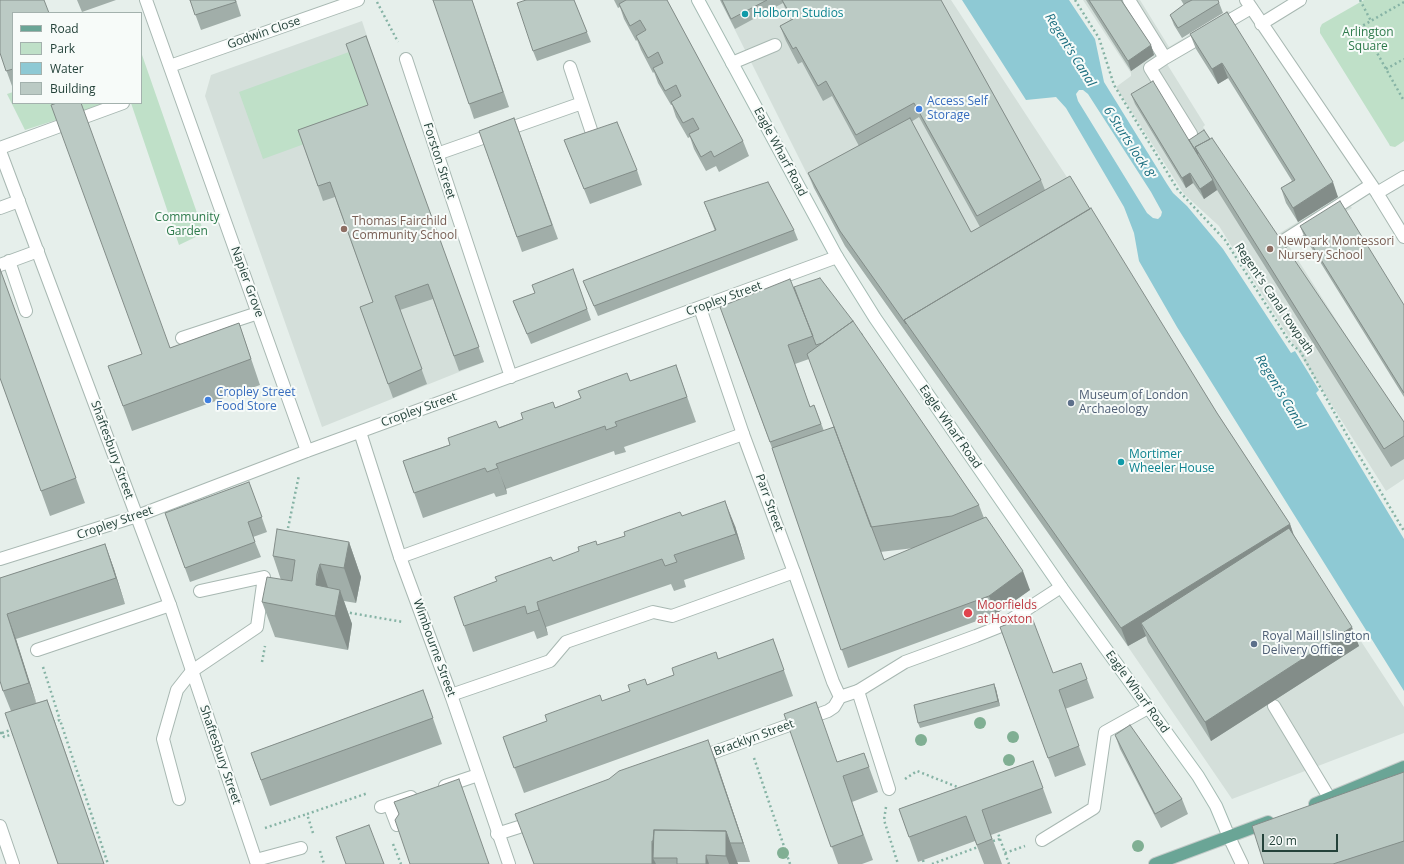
<!DOCTYPE html>
<html>
<head>
<meta charset="utf-8">
<style>
  body { margin:0 }
  #map { position:relative; width:1404px; height:864px; overflow:hidden; background:#e6efeb; font-family:"Open Sans",sans-serif }
  canvas { display:block }
  .legend { position:absolute; left:12px; top:12px; width:130px; height:92px; box-sizing:border-box; background:#f7fbf9; border:1px solid #a3b1ad; margin:0; padding:5px 7px; list-style:none; font-size:12px; color:#24423a }
  .legend li { display:flex; align-items:center; gap:8px; height:20px }
  .legend b { width:20px; border:1px solid #a3b1ad }
  .scale { position:absolute; left:1262px; top:834px; width:76px; height:18px; box-sizing:border-box; border:2px solid #24423a; border-top:0; padding-left:5px; font-size:12px; line-height:14px; white-space:nowrap; color:#24423a; -webkit-text-stroke:3px #f7fbf9; paint-order:stroke }
</style>
</head>
<body>
<div id="map">
<canvas width="1404" height="864"></canvas>
<ul class="legend">
<li><b style="height:5px;background:#6aa596"></b>Road</li>
<li><b style="height:11px;background:#bfe0c8"></b>Park</li>
<li><b style="height:11px;background:#8ec9d4"></b>Water</li>
<li><b style="height:11px;background:#bbcac4"></b>Building</li>
</ul>
<div class="scale">20 m</div>
</div>
<script>
const c = document.querySelector('canvas').getContext('2d');
c.lineJoin = 'round';
function paint(path, color) { c.fillStyle = color; c.fill(path, 'evenodd'); }
const shape = rows => new Path2D(rows.map(r => 'M' + r).join(''));
function strokePath(path, color, width, dash) { c.strokeStyle = color; c.lineWidth = width; c.lineCap = dash ? 'butt' : 'round'; c.setLineDash(dash || []); c.stroke(path); }
function write(font, color, halo, rows, align = 'center') {
  c.font = font + ' "Open Sans",sans-serif'; c.lineWidth = 4; c.setLineDash([]); c.textBaseline = 'middle'; c.strokeStyle = halo; c.fillStyle = color; for (const [text, x, y, turn = 0] of rows) {
    c.save(); c.translate(x, y); c.rotate((+turn || 0) * Math.PI / 180); c.textAlign = isNaN(turn) ? turn : align; if (halo) c.strokeText(text, 0, 0); c.fillText(text, 0, 0); c.restore();
  }
}
paint(shape([
  [720,0,951,0,1076,191,1224,432,1404,707,1404,733,1232,799,1094,597,845,246,814,188],
  [1083,0,1140,0,1169,47,1229,11,1238,24,1167,64,1205,125,1203,127,1218,152,1275,236,1342,195,1352,208,1289,246,1404,426,1404,479,1386,491,1219,226,1184,194,1116,87,1131,76,1131,73],
  [362,21,372,51,484,362,322,427,205,96,211,75]
]), '#d4dfda');
paint(shape([
  [1364,0,1404,0,1404,141,1395,147,1390,146,1389,144,1320,33,1320,28,1322,24],
  [141,52,204,233,179,245,131,103,141,103],
  [349,52,373,119,263,159,239,92],
  [13,92,13,103,109,103,25,130,7,94]
]), '#bfe0c8');
paint(shape([
  [962,0,1069,0,1095,39,1104,82,1167,184,1173,193,1187,206,1223,249,1291,353,1295,351,1319,390,1316,393,1404,539,1404,691,1177,327,1139,261,1134,233,1124,207,1066,108,1056,97,1026,100],
  [1079,90,1083,90,1088,94,1151,192,1162,212,1161,216,1158,219,1153,218,1147,213,1078,101,1076,94]
]), '#8ec9d4');
const lane = shape([
  [1129,0,1165,58,1251,8],
  [1165,58,1150,68,1191,134],
  [732,63,775,45],
  [0,148,123,103],
  [0,208,19,201],
  [1280,243,1371,185],
  [9,261,26,311],
  [0,265,38,251],
  [182,338,258,313],
  [400,557,743,434],
  [37,650,170,605],
  [858,691,889,789],
  [451,695,550,661,566,642,653,612,672,616,794,572],
  [1274,706,1330,799],
  [445,786,478,775],
  [179,799,163,739,177,690,192,671,257,627,264,577,200,591],
  [389,804,397,825],
  [381,807,411,797],
  [497,834,519,827],
  [1042,840,1094,808,1105,732,1148,708],
  [256,860,301,848]
]);
const street = shape([
  [146,0,307,451],
  [1246,0,1377,193,1404,237],
  [1261,24,1300,0],
  [406,59,511,377],
  [170,66,358,0],
  [570,67,593,136],
  [0,151,170,605,257,864],
  [437,154,582,103],
  [1377,193,1404,177],
  [700,308,743,434,794,572,833,682,840,697],
  [360,432,400,557,451,695,509,864],
  [0,559,137,516,307,451,837,257],
  [698,758,828,711,834,707,840,697,858,691,905,662,976,636,1001,626,1061,587],
  [0,826,13,864],
  [1229,837,1242,864]
]);
const secondary = shape([
  [698,0,837,257,875,318,1061,587,1198,776,1216,806,1229,837]
]);
const primary = shape([
  [1315,804,1404,767],
  [1155,864,1268,822]
]);
strokePath(lane, '#a8b8b2', 14);
strokePath(street, '#a8b8b2', 14);
strokePath(secondary, '#a4bbb3', 14);
strokePath(primary, '#c2cac8', 14);
strokePath(shape([
  [1075,0,1099,38,1114,85,1178,190,1225,240,1291,344,1300,351,1348,437,1404,531],
  [1360,0,1371,21],
  [377,2,398,42],
  [1404,2,1362,26,1404,101],
  [1386,69,1404,59],
  [287,533,299,475],
  [345,612,403,622],
  [262,662,265,646],
  [43,667,60,720],
  [53,722,60,720,108,864],
  [0,733,2,733,4,737,16,733],
  [2,733,13,729],
  [754,758,790,864],
  [905,779,917,771,960,788],
  [886,807,884,820,898,864],
  [265,828,307,814],
  [313,833,307,814,368,793],
  [1000,839,1009,864],
  [993,841,1000,839,998,833],
  [393,844,401,864],
  [320,851,324,864],
  [1005,853,1025,846],
  [923,860,924,864],
  [932,864,978,847]
]), '#86b3a5', 2.5, [2, 3]);
strokePath(lane, '#fff', 12);
strokePath(street, '#fff', 12);
strokePath(secondary, '#fff', 12);
strokePath(primary, '#6aa596', 12);
c.fillStyle = '#80af93';
for (const [x, y] of [
  [980,723],
  [1013,737],
  [921,740],
  [1009,760],
  [1138,846],
  [783,853]
]) { c.beginPath(); c.arc(x, y, 6, 0, 2 * Math.PI); c.fill(); }
paint(shape([
  [77,0,116,0,82,12],
  [190,0,236,0,241,16,201,30],
  [472,0,509,107,474,119,469,104],
  [574,0,591,42,537,61,533,51],
  [614,0,667,0,743,141,749,156,719,172,716,166,706,171,694,149,690,137,688,138,676,117,672,105,671,105,658,83,654,72,653,73,641,50,637,40,636,41,624,19,620,7,618,8],
  [720,0,941,0,1041,180,1045,190,1090,209,1217,413,1290,524,1294,535,1359,646,1211,741,1148,642,1146,636,1128,646,845,246,814,188,808,173,859,146,832,96,823,101,802,62,798,64,786,41,780,26,791,20,787,13,783,3,735,29],
  [919,117,980,227,971,232,911,122],
  [1086,0,1121,0,1151,45,1154,55,1131,71],
  [1181,0,1218,0,1223,13,1182,38,1174,25,1170,15,1184,5],
  [1227,12,1338,197,1298,222,1286,203,1281,188,1292,181,1228,78,1218,84,1196,49,1190,34],
  [13,13,13,85,12,86,0,53],
  [366,36,484,362,459,371,433,299,400,310,427,384,393,398,360,307,373,302,335,197,323,201,298,130,368,105],
  [1131,94,1189,140,1210,139,1404,422,1404,459,1391,467,1217,190,1204,199,1193,183,1186,188,1135,104],
  [514,118,558,239,522,252,479,131],
  [564,140,637,170,642,185,590,204],
  [704,202,794,230,798,240,598,316,583,281,715,231],
  [1300,226,1404,305,1404,397,1304,236],
  [0,269,85,503,50,516,0,378],
  [573,269,591,320,531,344,513,301,535,293,532,285],
  [794,287,863,334,863,336,979,505,984,518,1030,590,996,614,848,668,772,448,720,307],
  [809,359,834,427,824,431,814,405,810,407,795,364],
  [914,548,884,560,880,552],
  [239,323,260,385,132,431,108,366,170,348],
  [676,365,696,422,624,447,626,452,615,455,614,451,506,489,507,494,496,497,494,493,423,518,403,461],
  [249,482,267,532,253,537,261,557,190,582,165,513],
  [682,516,735,526,745,559,684,580,686,587,674,591,671,584,546,627,548,635,537,639,534,631,473,652,464,626,497,581,495,577,553,561],
  [349,542,361,577,356,603,344,601,352,624,348,650,275,637,262,602,281,580,273,556],
  [105,544,114,569,125,604,16,639,36,703,47,700,104,864,58,864,11,711,3,691,0,578],
  [1000,627,1053,673,1081,663,1094,698,1065,709,1086,765,1055,777],
  [773,639,793,696,524,793,503,737],
  [994,684,996,689,1000,706,920,728,918,723],
  [423,690,442,744,270,806,251,753],
  [784,714,838,762,864,753,878,792,852,802,873,860,862,864,838,864],
  [1115,735,1182,799,1188,814,1161,828,1120,749],
  [715,758,750,862,737,862,738,864,534,864],
  [1033,761,1052,813,991,835,1002,864,984,864,975,841,918,862,899,809],
  [1404,772,1404,864,1264,864]
]), '#a1aea9');
paint(shape([
  [1151,45,1154,55,1131,71,1128,61],
  [1222,63,1228,78,1218,84,1212,69],
  [1190,173,1193,183,1186,188,1182,178],
  [1213,180,1217,190,1204,199,1200,189],
  [1333,182,1338,197,1298,222,1293,208],
  [496,464,506,489,507,494,498,468],
  [725,501,735,526,745,559,736,534],
  [1290,524,1296,543,1141,623,1146,636,1128,646,1121,628],
  [349,542,361,577,356,603,344,568],
  [105,544,114,569,125,604,116,578],
  [320,564,332,599,316,585],
  [1023,571,1030,590,996,614,989,596],
  [340,590,352,624,348,650,335,616],
  [537,602,546,627,548,635,539,610],
  [7,614,16,639,38,708,29,683],
  [1352,627,1359,646,1211,741,1205,722],
  [994,684,996,689,1000,706,998,701],
  [47,700,56,725,104,864],
  [708,740,715,758,750,862,743,843],
  [726,831,738,864,729,864,726,856],
  [652,841,658,858,653,858,656,864,652,864],
  [706,855,709,864,706,864]
]), '#838d89');
const building = shape([
  [0,0,44,0,49,13,13,13,13,69,6,71,0,53,0,0],
  [190,0,235,0,236,2,195,15,190,0],
  [433,0,472,0,503,92,469,104,433,0],
  [526,0,574,0,587,32,533,51,517,3,526,0],
  [626,0,667,0,743,141,714,157,711,151,701,157,689,134,699,129,693,118,683,123,671,102,681,96,676,85,665,91,653,68,663,63,658,52,648,58,636,36,646,30,640,20,630,26,619,4,626,0],
  [722,0,767,0,731,19,722,0],
  [782,0,941,0,1041,180,977,216,914,103,856,135,826,81,818,86,796,47,793,49,780,26,793,19,782,0],
  [1089,0,1121,0,1151,45,1128,61,1089,0],
  [1192,0,1218,0,1219,3,1178,28,1170,15,1186,3,1192,0],
  [1227,12,1333,182,1293,208,1281,188,1295,180,1222,63,1212,69,1190,34,1227,12],
  [366,36,479,347,454,356,428,284,395,296,422,369,388,384,360,307,373,302,330,182,318,186,298,130,368,105,346,44,366,36],
  [1153,81,1213,180,1200,189,1190,173,1182,178,1131,94,1153,81],
  [57,103,81,103,170,348,239,323,251,359,123,406,108,366,142,354,51,105,57,103],
  [514,118,552,225,517,237,479,131,514,118],
  [910,118,971,232,1070,176,1090,209,904,320,906,324,840,231,808,173,910,118],
  [617,122,637,170,584,189,564,140,617,122],
  [1204,130,1210,139,1195,147,1198,154,1189,140,1204,130],
  [1212,138,1404,422,1404,436,1384,449,1195,147,1212,138],
  [768,182,794,230,594,306,583,281,716,230,704,202,768,182],
  [1340,201,1404,305,1404,393,1300,226,1340,201],
  [1091,208,1217,413,1290,524,1121,628,904,320,1091,208],
  [0,269,76,478,41,491,0,378,0,269],
  [573,269,587,309,527,334,513,301,535,293,532,285,573,269],
  [820,278,853,321,822,343,816,345,794,287,820,278],
  [790,279,813,336,788,345,810,407,814,405,821,424,770,442,720,307,790,279],
  [853,321,979,505,952,516,871,527,807,354,853,321],
  [676,365,687,397,615,422,617,426,606,430,605,426,496,464,498,468,487,472,485,468,414,493,403,461,450,445,448,438,496,421,499,428,523,419,521,413,553,402,555,408,581,398,578,391,627,373,630,381,676,365],
  [834,427,884,560,986,517,1023,571,989,596,841,650,772,448,834,427],
  [249,482,262,517,248,522,255,542,185,568,165,513,249,482],
  [725,501,736,534,674,555,677,562,665,566,662,559,537,602,539,610,527,614,525,606,464,626,454,597,497,581,495,577,551,557,553,561,579,551,578,547,596,541,597,545,625,536,624,532,680,512,682,516,725,501],
  [1289,528,1352,627,1205,722,1141,623,1289,528],
  [277,529,349,542,344,568,320,564,317,574,316,585,340,590,335,616,262,602,267,577,292,581,295,560,273,556,277,529],
  [105,544,116,578,7,614,29,683,3,691,0,681,0,578,105,544],
  [1031,615,1053,673,1081,663,1087,679,1059,690,1079,746,1048,758,1000,627,1031,615],
  [773,639,784,670,514,768,503,737,547,721,545,715,600,695,602,701,630,691,628,685,645,679,647,685,674,675,672,668,716,652,718,659,773,639],
  [994,684,998,701,918,723,914,705,994,684],
  [423,690,433,718,261,780,251,753,423,690],
  [47,700,104,864,58,864,5,713,47,700],
  [816,702,837,762,864,753,869,767,843,776,863,835,831,847,784,714,816,702],
  [1130,725,1182,799,1155,814,1115,735,1130,725],
  [708,740,743,843,730,843,726,831,654,830,653,841,652,841,652,864,534,864,515,814,609,779,619,771,708,740],
  [1033,761,1043,788,982,810,992,839,977,845,966,816,909,837,899,809,1033,761],
  [1404,772,1404,841,1333,864,1264,864,1252,826,1404,772],
  [459,779,489,864,410,864,395,820,399,814,394,802,459,779],
  [369,825,384,864,346,864,336,837,369,825],
  [654,830,726,831,726,856,706,855,706,864,677,864,677,858,653,858,654,830]
]);
paint(building, '#bbcac4');
strokePath(building, '#838d89', 1);
for (const [x, y, r, color] of [
  [745,14,4,"#0f9aa8"],
  [919,109,4,"#3f7fe0"],
  [344,229,4,"#8d6e63"],
  [1270,249,4,"#8d6e63"],
  [208,400,4,"#3f7fe0"],
  [1071,403,4,"#5c6f8a"],
  [1121,462,4,"#0f9aa8"],
  [968,613,5,"#e0444e"],
  [1254,644,4,"#5c6f8a"]
]) { const dot = new Path2D(); dot.arc(x, y, r, 0, 2 * Math.PI); c.fillStyle = color; c.fill(dot); strokePath(dot, '#f7fbf9', 1.5); }
write('12px', '#0d838f', '#f7fbf9', [
  ["Holborn Studios",753,14],
  ["Mortimer",1129,455],
  ["Wheeler House",1129,469]
], 'left');
write('12px', '#24423a', '#f7fbf9', [
  ["Godwin Close",264,33,-19],
  ["Eagle Wharf Road",780,152,62],
  ["Forston Street",439,161,72],
  ["Napier Grove",247,282,70],
  ["Cropley Street",724,299,-20],
  ["Regent's Canal towpath",1274,299,56],
  ["Cropley Street",419,410,-20],
  ["Eagle Wharf Road",950,427,55],
  ["Shaftesbury Street",112,450,70],
  ["Parr Street",769,503,70],
  ["Cropley Street",115,523,-19],
  ["Wimbourne Street",434,648,70],
  ["Eagle Wharf Road",1137,692,54],
  ["Bracklyn Street",754,738,-20],
  ["Shaftesbury Street",220,755,71]
]);
write('12px', '#2d7a4b', '#f7fbf9', [
  ["Arlington",1368,33],
  ["Square",1368,47],
  ["Community",187,218],
  ["Garden",187,232]
]);
write('12px', '#366cbe', '#f7fbf9', [
  ["Access Self",927,102],
  ["Storage",927,116],
  ["Cropley Street",216,393],
  ["Food Store",216,407]
], 'left');
write('12px', '#785e54', '#f7fbf9', [
  ["Thomas Fairchild",352,222],
  ["Community School",352,236],
  ["Newpark Montessori",1278,242],
  ["Nursery School",1278,256]
], 'left');
write('12px', '#4e5e75', '#f7fbf9', [
  ["Museum of London",1079,396],
  ["Archaeology",1079,410],
  ["Royal Mail Islington",1262,637],
  ["Delivery Office",1262,651]
], 'left');
write('12px', '#be3a42', '#f7fbf9', [
  ["Moorfields",977,606],
  ["at Hoxton",977,620]
], 'left');
write('italic 13px', '#1c6f80', '#f7fbf9', [
  ["Regent's Canal",1070,50,58],
  ["6 Sturts lock 8'",1129,143,57],
  ["Regent's Canal",1280,392,59]
]);
</script>
</body>
</html>
